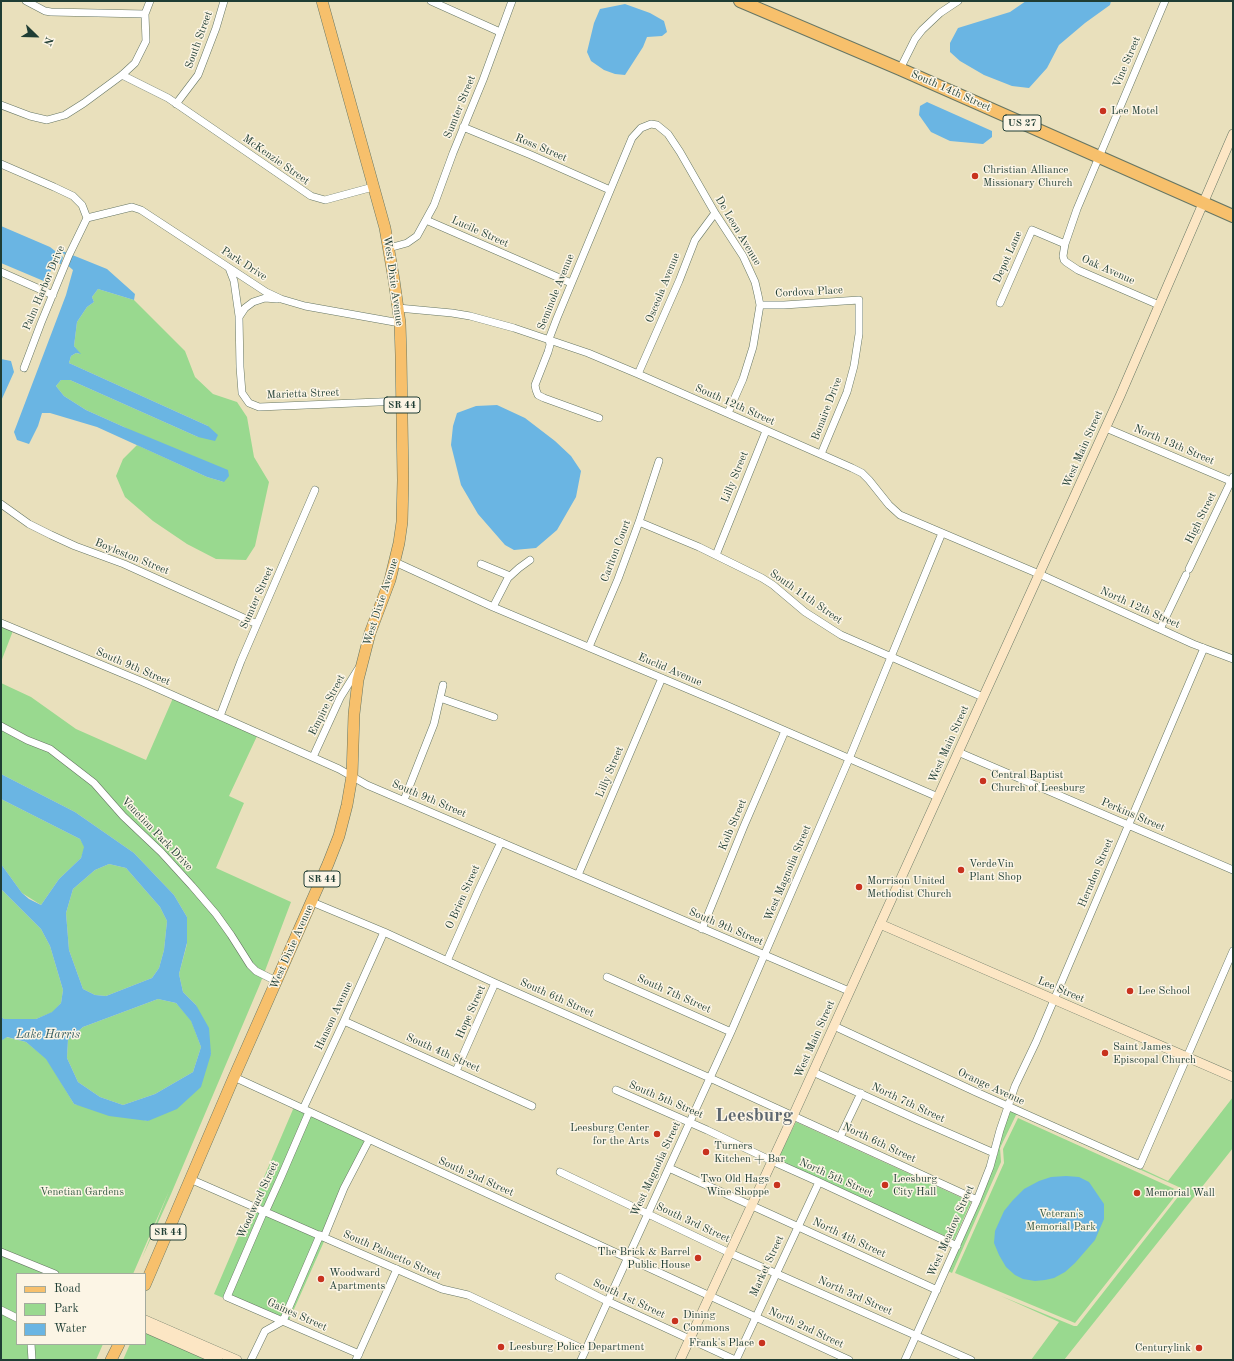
<!DOCTYPE html>
<html>
<head>
<meta charset="utf-8">
<style>
  body { margin:0 }
  #map { position:relative; width:1234px; height:1361px; overflow:hidden; background:#e9e0bc; font-family:"Old Standard TT",serif }
  canvas { display:block }
  .frame { position:absolute; inset:0; border:2px solid #1f3d34; pointer-events:none }
  .legend { position:absolute; left:16px; top:1273px; width:130px; height:72px; box-sizing:border-box; background:#fcf5e5; border:1px solid #a4ab9e; margin:0; padding:5px 7px; list-style:none; font-size:12px; color:#1f3d34 }
  .legend li { display:flex; align-items:center; gap:8px; height:20px }
  .legend b { width:20px; border:1px solid #a4ab9e }
  .north { position:absolute; left:16px; top:16px; width:40px; height:40px; -webkit-text-stroke:3px #fcf5e5; paint-order:stroke; rotate:113deg; font-size:11px; font-weight:700; line-height:16px; text-align:center; color:#1f3d34 }
  .north::after { content:''; display:block; margin:auto; width:14px; height:18px; background:#1f3d34; clip-path:polygon(50% 0,100% 100%,50% 72%,0 100%) }
</style>
</head>
<body>
<div id="map">
<canvas width="1234" height="1361"></canvas>
<div class="frame"></div>
<ul class="legend">
<li><b style="height:5px;background:#f7c06c"></b>Road</li>
<li><b style="height:11px;background:#99d98f"></b>Park</li>
<li><b style="height:11px;background:#6ab5e3"></b>Water</li>
</ul>
<div class="north">N</div>
</div>
<script>
const c = document.querySelector('canvas').getContext('2d');
c.lineJoin = 'round';
function paint(path, color) { c.fillStyle = color; c.fill(path, 'evenodd'); }
const shape = rows => new Path2D(rows.map(r => 'M' + r).join(''));
function strokePath(path, color, width, dash) { c.strokeStyle = color; c.lineWidth = width; c.lineCap = dash ? 'butt' : 'round'; c.setLineDash(dash || []); c.stroke(path); }
function write(font, color, halo, rows, align = 'center') {
  c.font = font + ' "Old Standard TT",serif'; c.lineWidth = 3; c.setLineDash([]); c.textBaseline = 'middle'; c.strokeStyle = halo; c.fillStyle = color; for (const [text, x, y, turn = 0] of rows) {
    c.save(); c.translate(x, y); c.rotate((+turn || 0) * Math.PI / 180); c.textAlign = isNaN(turn) ? turn : align; if (halo) c.strokeText(text, 0, 0); c.fillText(text, 0, 0); c.restore();
  }
}
paint(shape([
  [98,289,134,300,185,351,195,377,213,394,237,402,247,417,254,457,269,482,255,546,246,560,216,559,187,544,153,521,125,497,116,476,123,459,137,445,207,477,224,482,124,427,86,410,64,396,56,386,61,380,70,380,198,437,208,426,69,363,71,356,76,353,80,354,74,346,77,322,87,307,94,302,92,297],
  [1,623,14,628,1,662],
  [1,683,31,697,76,729,146,760,173,698,258,734,229,796,244,803,216,868,291,902,260,984,171,1194,142,1258,169,1191,133,1274,17,1274,17,1344,103,1344,96,1360,1,1360,1,1041,6,1037,26,1042,47,1059,74,1104,148,1121,211,1054,196,1005,183,992,179,974,187,944,187,917,174,895,134,853,75,812,1,774],
  [1,799,80,839,85,847,81,858,59,879,41,905,22,893,1,864],
  [109,864,126,868,160,907,167,921,164,950,159,968,152,978,106,996,95,995,83,989,69,950,66,913,73,889,95,870],
  [1,889,41,929,50,946,63,990,61,1003,53,1012,36,1019,4,1019,1,1017],
  [158,999,176,1003,191,1020,201,1047,193,1072,155,1094,123,1105,100,1097,78,1082,67,1058,68,1040,83,1027],
  [1233,1097,1233,1148,1064,1360,1031,1360,1059,1322,1001,1296,1074,1326,1077,1326,1181,1193,1181,1188,1019,1115,1016,1115,1000,1148,1001,1162,952,1273,946,1270,993,1162,990,1151,1009,1107,1168,1181],
  [294,1107,369,1140,287,1325,214,1294],
  [1018,1118,1179,1191,1075,1323,955,1273,1004,1163,1003,1149],
  [796,1122,971,1202,954,1240,777,1160],
  [145,1332,209,1360,123,1360,130,1344,145,1344]
]), '#99d98f');
paint(shape([
  [1026,1,1111,1,1110,5,1085,23,1059,45,1047,68,1029,88,1012,86,984,75,960,61,950,52,950,43,958,28,1010,12],
  [625,4,650,13,664,21,667,32,662,36,647,37,643,47,625,75,615,74,604,70,591,61,587,52,594,23,600,9],
  [927,102,992,131,992,137,983,144,950,141,931,132,919,115,920,106],
  [1,226,50,247,63,257,61,264,54,263,46,282,1,263],
  [60,250,107,269,135,294,134,300,98,289,92,297,94,302,87,307,77,322,74,346,81,354,76,353,71,356,69,363,208,426,218,435,215,441,198,437,70,380,61,380,56,386,64,396,86,410,124,427,228,470,229,476,224,482,207,477,97,427,50,413,42,413,38,426,29,444,17,440,14,432,66,295,73,270,65,263,66,256],
  [1,359,11,361,14,372,1,401],
  [497,405,525,418,555,441,571,456,581,471,576,497,557,530,536,548,514,550,505,545,478,514,461,485,451,445,453,426,457,413,476,406],
  [1,774,75,812,134,853,174,895,187,917,187,943,179,974,183,992,196,1005,209,1028,211,1054,201,1087,177,1109,148,1121,109,1116,74,1104,46,1059,26,1042,7,1037,1,1041,1,1017,4,1019,36,1019,52,1012,61,1003,63,990,50,946,41,929,1,889,1,864,22,893,29,899,41,905,59,879,81,858,84,847,80,839,1,799],
  [109,864,126,868,160,907,167,921,164,950,159,968,152,978,106,996,95,995,83,989,69,950,66,913,73,889,95,870],
  [158,999,176,1003,191,1021,201,1047,193,1072,155,1094,123,1105,100,1097,78,1082,67,1058,68,1040,83,1027],
  [1066,1176,1079,1177,1089,1182,1104,1204,1104,1219,1095,1240,1075,1263,1065,1272,1054,1278,1045,1280,1035,1281,1023,1279,1015,1275,1006,1267,999,1255,994,1243,995,1231,1004,1211,1013,1200,1024,1189,1039,1181,1051,1177]
]), '#6ab5e3');
const street = shape([
  [26,1,45,11,51,12,145,14],
  [431,1,500,32],
  [900,69,915,39,922,30,940,13,958,1],
  [122,75,168,98,311,196,325,200,373,187],
  [176,104,198,75,216,28,224,1],
  [1,105,30,116,47,120,65,115,84,103,122,75,135,63,146,41,145,14,150,1],
  [463,127,531,155,610,190],
  [1,164,54,187,73,196,82,205,87,218],
  [87,218,132,207,141,210,266,292,281,299,305,306,400,323],
  [426,220,571,283],
  [389,248,407,243,417,236,434,205,453,153,483,80,512,1],
  [229,268,234,281,239,316],
  [1,272,53,295],
  [277,299,265,298,253,302,245,308,239,317,240,367,242,393,249,403,259,407,402,401],
  [1000,303,1032,230,1065,244],
  [760,305,784,305,859,300,859,334,854,366,847,392,821,454],
  [1159,305,1078,270,1066,262,1064,260,1063,256,1065,244,1077,209,1165,1],
  [398,308,452,313,470,316,514,328,588,353,638,374,852,468,862,473,869,480,889,505,900,515,1039,574,1193,644,1233,659],
  [24,368,41,323,69,255,87,218],
  [638,374,679,281,695,240,715,213],
  [599,418,544,398,538,395,536,390,535,385,548,352,550,345,549,339,557,318,632,138,641,128,651,124,657,125,668,134,680,152,715,213,743,256,755,282,758,295,760,305,753,347,743,379,728,413],
  [1106,428,1233,482],
  [1,504,29,524,51,535,75,546,124,564,257,624],
  [639,522,699,547,762,578,773,585,805,612,841,635,983,697],
  [716,555,766,431],
  [395,562,493,607,728,706,938,797],
  [481,564,510,576],
  [1189,569,1233,477],
  [493,607,508,578,519,568,530,560],
  [1,623,143,682,339,769,367,785,849,991],
  [1160,629,1186,575],
  [589,647,618,579,639,522,659,461],
  [440,698,494,717],
  [220,716,241,661,315,490],
  [1,726,27,740,50,749,94,783,123,816,161,852,192,886,216,914,231,935,250,965,256,971,276,981],
  [958,752,1233,870],
  [313,757,340,698,358,669],
  [404,800,434,724,443,685],
  [578,875,662,678],
  [312,902,384,932,495,983,710,1078,977,1200],
  [702,929,744,826,785,731],
  [447,961,478,891,501,842],
  [607,977,731,1032],
  [344,1021,532,1106],
  [834,1026,976,1092,1140,1165,1233,951],
  [456,1071,495,983],
  [813,1072,916,1119,994,1153],
  [234,1077,849,1360],
  [616,1090,707,1130,772,1161,819,1182,957,1246],
  [303,1109,344,1021,384,932],
  [309,1112,281,1177,267,1208,264,1211,227,1297,359,1354],
  [840,1137,861,1093],
  [669,1168,937,1290],
  [560,1172,730,1253,971,1360],
  [190,1179,442,1289,468,1295,585,1350],
  [324,1237,344,1188,369,1140],
  [1,1252,55,1274],
  [559,1277,607,1301,735,1360],
  [1,1310,17,1318],
  [31,1344,32,1360],
  [251,1360,265,1331,283,1321,320,1235],
  [356,1360,397,1269],
  [581,1360,731,1032,849,759,942,533],
  [736,1360,819,1182],
  [905,1360,977,1200,990,1167,1000,1130,1015,1086,1036,1042,1204,648]
]);
const secondary = shape([
  [880,924,1233,1077],
  [145,1320,237,1360],
  [145,1328,218,1360],
  [680,1360,793,1116,1120,396,1233,134]
]);
const primary = shape([
  [145,1285,234,1077,328,864,339,836,347,805,352,776,354,714,358,680,370,633,390,580,399,543,402,522,403,480,401,355,400,323,394,280,385,228,322,1],
  [111,1360,119,1344]
]);
const highway = shape([
  [740,1,900,69,1233,216]
]);
strokePath(street, '#667664', 8);
strokePath(secondary, '#667664', 10);
strokePath(primary, '#667664', 12);
strokePath(highway, '#667664', 14);
strokePath(street, '#fff', 7);
strokePath(secondary, '#fce6c4', 9);
strokePath(primary, '#f7c06c', 11);
strokePath(highway, '#f7c06c', 12);
for (const [x, y, r, color] of [
  [1103,111,4,"#c8321e"],
  [975,176,4,"#c8321e"],
  [983,781,4,"#c8321e"],
  [961,870,4,"#c8321e"],
  [859,887,4,"#c8321e"],
  [1130,991,4,"#c8321e"],
  [1105,1053,4,"#c8321e"],
  [657,1134,4,"#c8321e"],
  [706,1152,4,"#c8321e"],
  [777,1185,4,"#c8321e"],
  [885,1185,4,"#c8321e"],
  [1137,1193,4,"#c8321e"],
  [698,1258,4,"#c8321e"],
  [321,1279,4,"#c8321e"],
  [675,1321,4,"#c8321e"],
  [762,1343,4,"#c8321e"],
  [501,1347,4,"#c8321e"],
  [1199,1348,4,"#c8321e"]
]) { const dot = new Path2D(); dot.arc(x, y, r, 0, 2 * Math.PI); c.fillStyle = color; c.fill(dot); strokePath(dot, '#fcf5e5', 1.5); }
for (const [x, y, w] of [
  [1022,123,38],
  [402,405,36],
  [322,879,36],
  [168,1232,36]
]) { const box = new Path2D(); box.roundRect(x - w / 2, y - 8, w, 16, 3); c.fillStyle = '#fcf5e5'; c.fill(box); strokePath(box, '#1f3d34', 1); }
write('bold 10px', '#1f3d34', null, [
  ["US 27",1022,123],
  ["SR 44",402,405],
  ["SR 44",322,879],
  ["SR 44",168,1232]
]);
write('11px', '#1f3d34', '#fcf5e5', [
  ["South Street",199,40,-70],
  ["Vine Street",1127,62,-67],
  ["South 14th Street",951,91,24],
  ["Sumter Street",460,107,-68],
  ["Ross Street",541,148,23],
  ["McKenzie Street",276,160,35],
  ["De Leon Avenue",738,231,59],
  ["Lucile Street",480,232,24],
  ["Depot Lane",1008,257,-66],
  ["Park Drive",244,264,33],
  ["Oak Avenue",1108,270,24],
  ["West Dixie Avenue",393,281,82],
  ["Palm Harbor Drive",44,288,-67],
  ["Osceola Avenue",663,288,-68],
  ["Seminole Avenue",556,292,-68],
  ["Cordova Place",809,292,-3],
  ["Marietta Street",303,394,-2],
  ["South 12th Street",735,405,24],
  ["Bonaire Drive",827,409,-69],
  ["North 13th Street",1174,445,23],
  ["West Main Street",1083,449,-66],
  ["Lilly Street",735,477,-68],
  ["High Street",1201,518,-64],
  ["Carlton Court",616,551,-69],
  ["Boyleston Street",132,557,22],
  ["South 11th Street",806,597,35],
  ["Sumter Street",257,598,-66],
  ["West Dixie Avenue",381,602,-72],
  ["North 12th Street",1140,608,24],
  ["South 9th Street",133,667,23],
  ["Euclid Avenue",670,670,23],
  ["Empire Street",327,705,-63],
  ["West Main Street",949,744,-66],
  ["Lilly Street",610,772,-67],
  ["South 9th Street",429,799,23],
  ["Perkins Street",1133,815,23],
  ["Kolb Street",733,825,-67],
  ["Venetion Park Drive",157,834,46],
  ["West Magnolia Street",788,873,-67],
  ["Herndon Street",1096,873,-67],
  ["O Brien Street",463,897,-66],
  ["South 9th Street",726,927,23],
  ["West Dixie Avenue",292,947,-66],
  ["Lee Street",1061,990,23],
  ["South 7th Street",674,994,24],
  ["South 6th Street",557,998,24],
  ["Hope Street",471,1012,-66],
  ["Hanson Avenue",334,1016,-65],
  ["West Main Street",815,1039,-66],
  ["South 4th Street",443,1053,24],
  ["Orange Avenue",991,1087,25],
  ["South 5th Street",666,1100,23],
  ["North 7th Street",908,1103,25],
  ["North 6th Street",879,1143,25],
  ["West Magnolia Street",656,1169,-65],
  ["South 2nd Street",476,1177,24],
  ["North 5th Street",836,1178,24],
  ["Woodward Street",258,1200,-65],
  ["South 3rd Street",693,1223,25],
  ["West Meadow Street",951,1231,-66],
  ["North 4th Street",849,1238,25],
  ["South Palmetto Street",392,1255,24],
  ["Market Street",767,1266,-65],
  ["North 3rd Street",855,1296,24],
  ["South 1st Street",629,1299,25],
  ["Gaines Street",297,1315,24],
  ["North 2nd Street",806,1328,25]
]);
write('11px', '#1f3d34', '#fcf5e5', [
  ["Lee Motel",1111,111],
  ["Christian Alliance",983,170],
  ["Missionary Church",983,183],
  ["Central Baptist",991,775],
  ["Church of Leesburg",991,788],
  ["VerdeVin",969,864],
  ["Plant Shop",969,877],
  ["Morrison United",867,881],
  ["Methodist Church",867,894],
  ["Lee School",1138,991],
  ["Saint James",1113,1047],
  ["Episcopal Church",1113,1060],
  ["Leesburg Center",649,1128,"right"],
  ["for the Arts",649,1141,"right"],
  ["Turners",714,1146],
  ["Kitchen + Bar",714,1159],
  ["Two Old Hags",769,1179,"right"],
  ["Wine Shoppe",769,1192,"right"],
  ["Leesburg",893,1179],
  ["City Hall",893,1192],
  ["Memorial Wall",1145,1193],
  ["The Brick & Barrel",690,1252,"right"],
  ["Public House",690,1265,"right"],
  ["Woodward",329,1273],
  ["Apartments",329,1286],
  ["Dining",683,1315],
  ["Commons",683,1328],
  ["Frank's Place",754,1343,"right"],
  ["Leesburg Police Department",509,1347],
  ["Centurylink",1191,1348,"right"]
], 'left');
write('11px', '#375c46', '#fcf5e5', [
  ["Venetian Gardens",82,1192],
  ["Veteran's",1061,1214],
  ["Memorial Park",1061,1227]
]);
write('italic 12px', '#325b60', '#fcf5e5', [
  ["Lake Harris",48,1035]
]);
write('bold 19px', '#5d676f', '#fcf5e5', [
  ["Leesburg",754,1116]
]);
</script>
</body>
</html>
